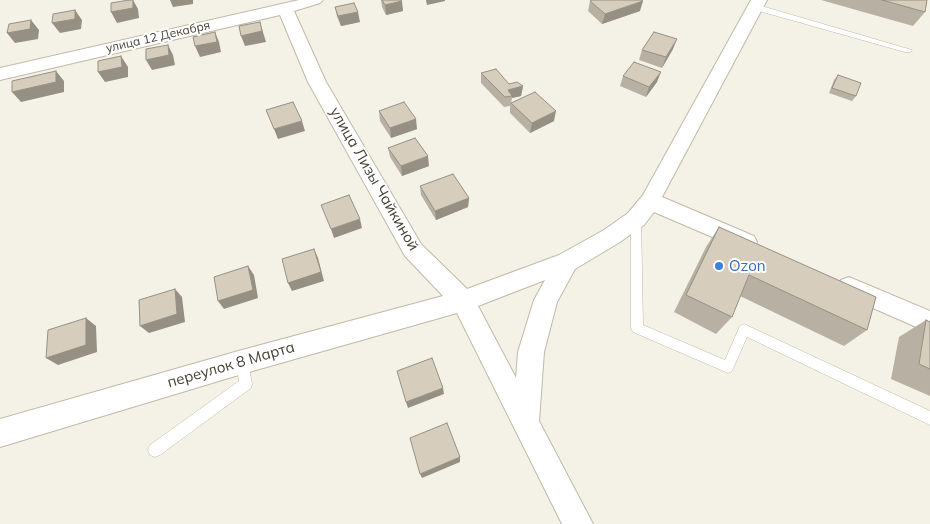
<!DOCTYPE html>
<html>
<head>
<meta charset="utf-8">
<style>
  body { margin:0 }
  canvas { display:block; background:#f4f1e7 }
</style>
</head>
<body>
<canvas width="930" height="524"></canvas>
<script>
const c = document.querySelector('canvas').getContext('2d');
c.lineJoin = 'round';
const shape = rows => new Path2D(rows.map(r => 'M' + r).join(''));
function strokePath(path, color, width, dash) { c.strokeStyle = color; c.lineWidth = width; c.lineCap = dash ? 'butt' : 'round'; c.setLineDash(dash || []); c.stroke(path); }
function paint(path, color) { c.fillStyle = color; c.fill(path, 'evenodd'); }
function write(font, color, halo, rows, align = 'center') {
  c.font = font + ' Mulish,sans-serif'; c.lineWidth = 4; c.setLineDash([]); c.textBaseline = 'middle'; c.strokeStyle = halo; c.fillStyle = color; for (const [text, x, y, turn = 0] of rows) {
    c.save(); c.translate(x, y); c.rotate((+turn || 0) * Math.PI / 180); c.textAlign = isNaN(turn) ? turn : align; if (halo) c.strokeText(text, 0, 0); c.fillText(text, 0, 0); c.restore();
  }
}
const service = shape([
  [752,5,758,5,912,50,911,52,905,52,752,9,752,5],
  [636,215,641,219,643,325,725,360,740,326,744,324,930,411,930,425,747,337,732,371,728,373,633,332,631,328,631,219,636,215],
  [242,356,246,358,248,362,252,384,251,388,160,455,155,457,150,455,148,450,150,445,239,381,236,362,238,358,242,356]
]);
const minor = shape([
  [299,0,323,0,320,3,294,11,326,82,421,244,467,289,559,255,604,230,628,213,643,195,751,0,767,0,662,197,754,236,757,242,754,248,746,251,738,248,654,212,644,225,620,242,575,269,557,302,544,352,539,421,593,524,562,524,457,313,242,374,0,447,0,419,242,350,443,296,405,256,308,82,280,15,0,80,0,68,299,0],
  [545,280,534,300,518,352,516,378,478,306,545,280],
  [849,277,930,311,930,333,841,294,837,287,841,280,849,277]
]);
strokePath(service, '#c0b9a9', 1);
strokePath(minor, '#c0b9a9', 2);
paint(service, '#fff');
paint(minor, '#fff');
paint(shape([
  [381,0,401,0,403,11,386,15,382,7],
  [821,0,927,0,925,12,913,26],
  [590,1,640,11,602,24,588,11],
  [335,7,360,22,341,26,337,17],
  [673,49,662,68,639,60,642,50],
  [481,73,509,84,523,86,521,96,512,98,511,103,554,121,530,133,510,113,510,106,504,107,481,83],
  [838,75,856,96,852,101,829,93,834,80],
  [623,76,657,82,646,97,620,86],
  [379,111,417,129,391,138,380,121],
  [388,148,429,166,402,176,390,157],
  [420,186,469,198,468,207,436,220,421,195],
  [719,227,867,330,844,346,740,296,732,317,716,334,674,312,706,247],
  [926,320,930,322,930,396,891,379,899,337]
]), '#b8b0a2');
paint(shape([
  [133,0,138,9,139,18,117,23,111,12],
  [170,0,193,0,193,4,173,7],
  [426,0,445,0,445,1,427,5],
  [402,1,403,11,386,15,385,5],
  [643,1,640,11,602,24,605,14],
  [75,10,82,20,81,29,60,33,52,23],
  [358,12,360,22,341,26,338,16],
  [31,20,39,30,38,39,15,43,7,33],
  [260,22,266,42,245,46,241,36],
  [215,32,219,42,221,52,200,57,195,46],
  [677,39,673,49,662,68,666,57],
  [168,45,173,55,175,65,152,70,146,60],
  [121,56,128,67,128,77,105,82,98,72],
  [56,71,64,81,64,92,21,102,12,92],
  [661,72,657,82,646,97,649,87],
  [523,86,521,96,512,98,512,96,508,90],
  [556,111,554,121,530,133,532,123],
  [416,119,417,129,391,138,390,128],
  [302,121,305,131,278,139,274,129],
  [428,156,429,166,402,176,401,166],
  [469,198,468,207,436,220,435,211],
  [360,219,362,228,334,238,331,229],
  [314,249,318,258,324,281,292,291,288,283],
  [248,266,254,275,258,298,224,309,218,301],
  [175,289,182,297,185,322,149,333,140,326],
  [86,318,96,326,97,352,58,365,46,358],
  [443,388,444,394,408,408,406,402],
  [460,457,460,462,422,478,420,474]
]), '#969084');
const building = shape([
  [129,0,133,0,133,8,111,12,111,3,129,0],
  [382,0,401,0,402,1,385,5,382,0],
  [592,0,641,0,643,1,605,14,590,1,592,0],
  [882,0,927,0,925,12,882,0],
  [354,3,358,12,338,16,335,7,354,3],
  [75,10,75,19,52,23,53,14,75,10],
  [31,20,30,29,7,33,9,24,31,20],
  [260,22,262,31,241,36,239,26,260,22],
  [215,32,217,42,195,46,193,37,215,32],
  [654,32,677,39,666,57,642,50,654,32],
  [168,45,169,55,146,60,146,49,168,45],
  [121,56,122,67,98,72,98,61,121,56],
  [634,62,661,72,649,87,623,76,634,62],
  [496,69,509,84,517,82,523,86,508,90,512,96,505,97,481,73,496,69],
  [56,71,56,82,12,92,12,81,56,71],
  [838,75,861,83,856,96,832,88,838,75],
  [535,92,556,111,532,123,511,103,535,92],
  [293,102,302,121,274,129,266,110,293,102],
  [404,102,416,119,390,128,379,111,404,102],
  [415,138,428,156,401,166,388,148,415,138],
  [453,174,469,198,435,211,420,186,453,174],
  [349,195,360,219,331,229,321,205,349,195],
  [719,227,876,297,867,330,749,275,732,317,686,295,719,227],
  [314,249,321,272,288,283,282,259,314,249],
  [248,266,253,290,218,301,214,277,248,266],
  [175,289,177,314,140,326,139,300,175,289],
  [86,318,86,345,46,358,48,330,86,318],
  [926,320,930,322,930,369,919,364,926,320],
  [432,358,443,388,406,402,397,371,432,358],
  [447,423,460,457,420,474,410,438,447,423]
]);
paint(building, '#d6cdbc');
strokePath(building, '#969084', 1);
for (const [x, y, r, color] of [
  [719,266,5,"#3f7fe0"]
]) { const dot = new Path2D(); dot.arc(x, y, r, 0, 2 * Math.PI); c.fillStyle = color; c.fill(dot); strokePath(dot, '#fff', 2); }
write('12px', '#474136', '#fff', [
  ["улица 12 Декабря",158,37,-13]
]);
write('15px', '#474136', '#fff', [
  ["улица Лизы Чайкиной",374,179,60],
  ["переулок 8 Марта",231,365,-16]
]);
write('15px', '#366cbe', '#fff', [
  ["Ozon",729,266]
], 'left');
</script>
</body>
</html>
